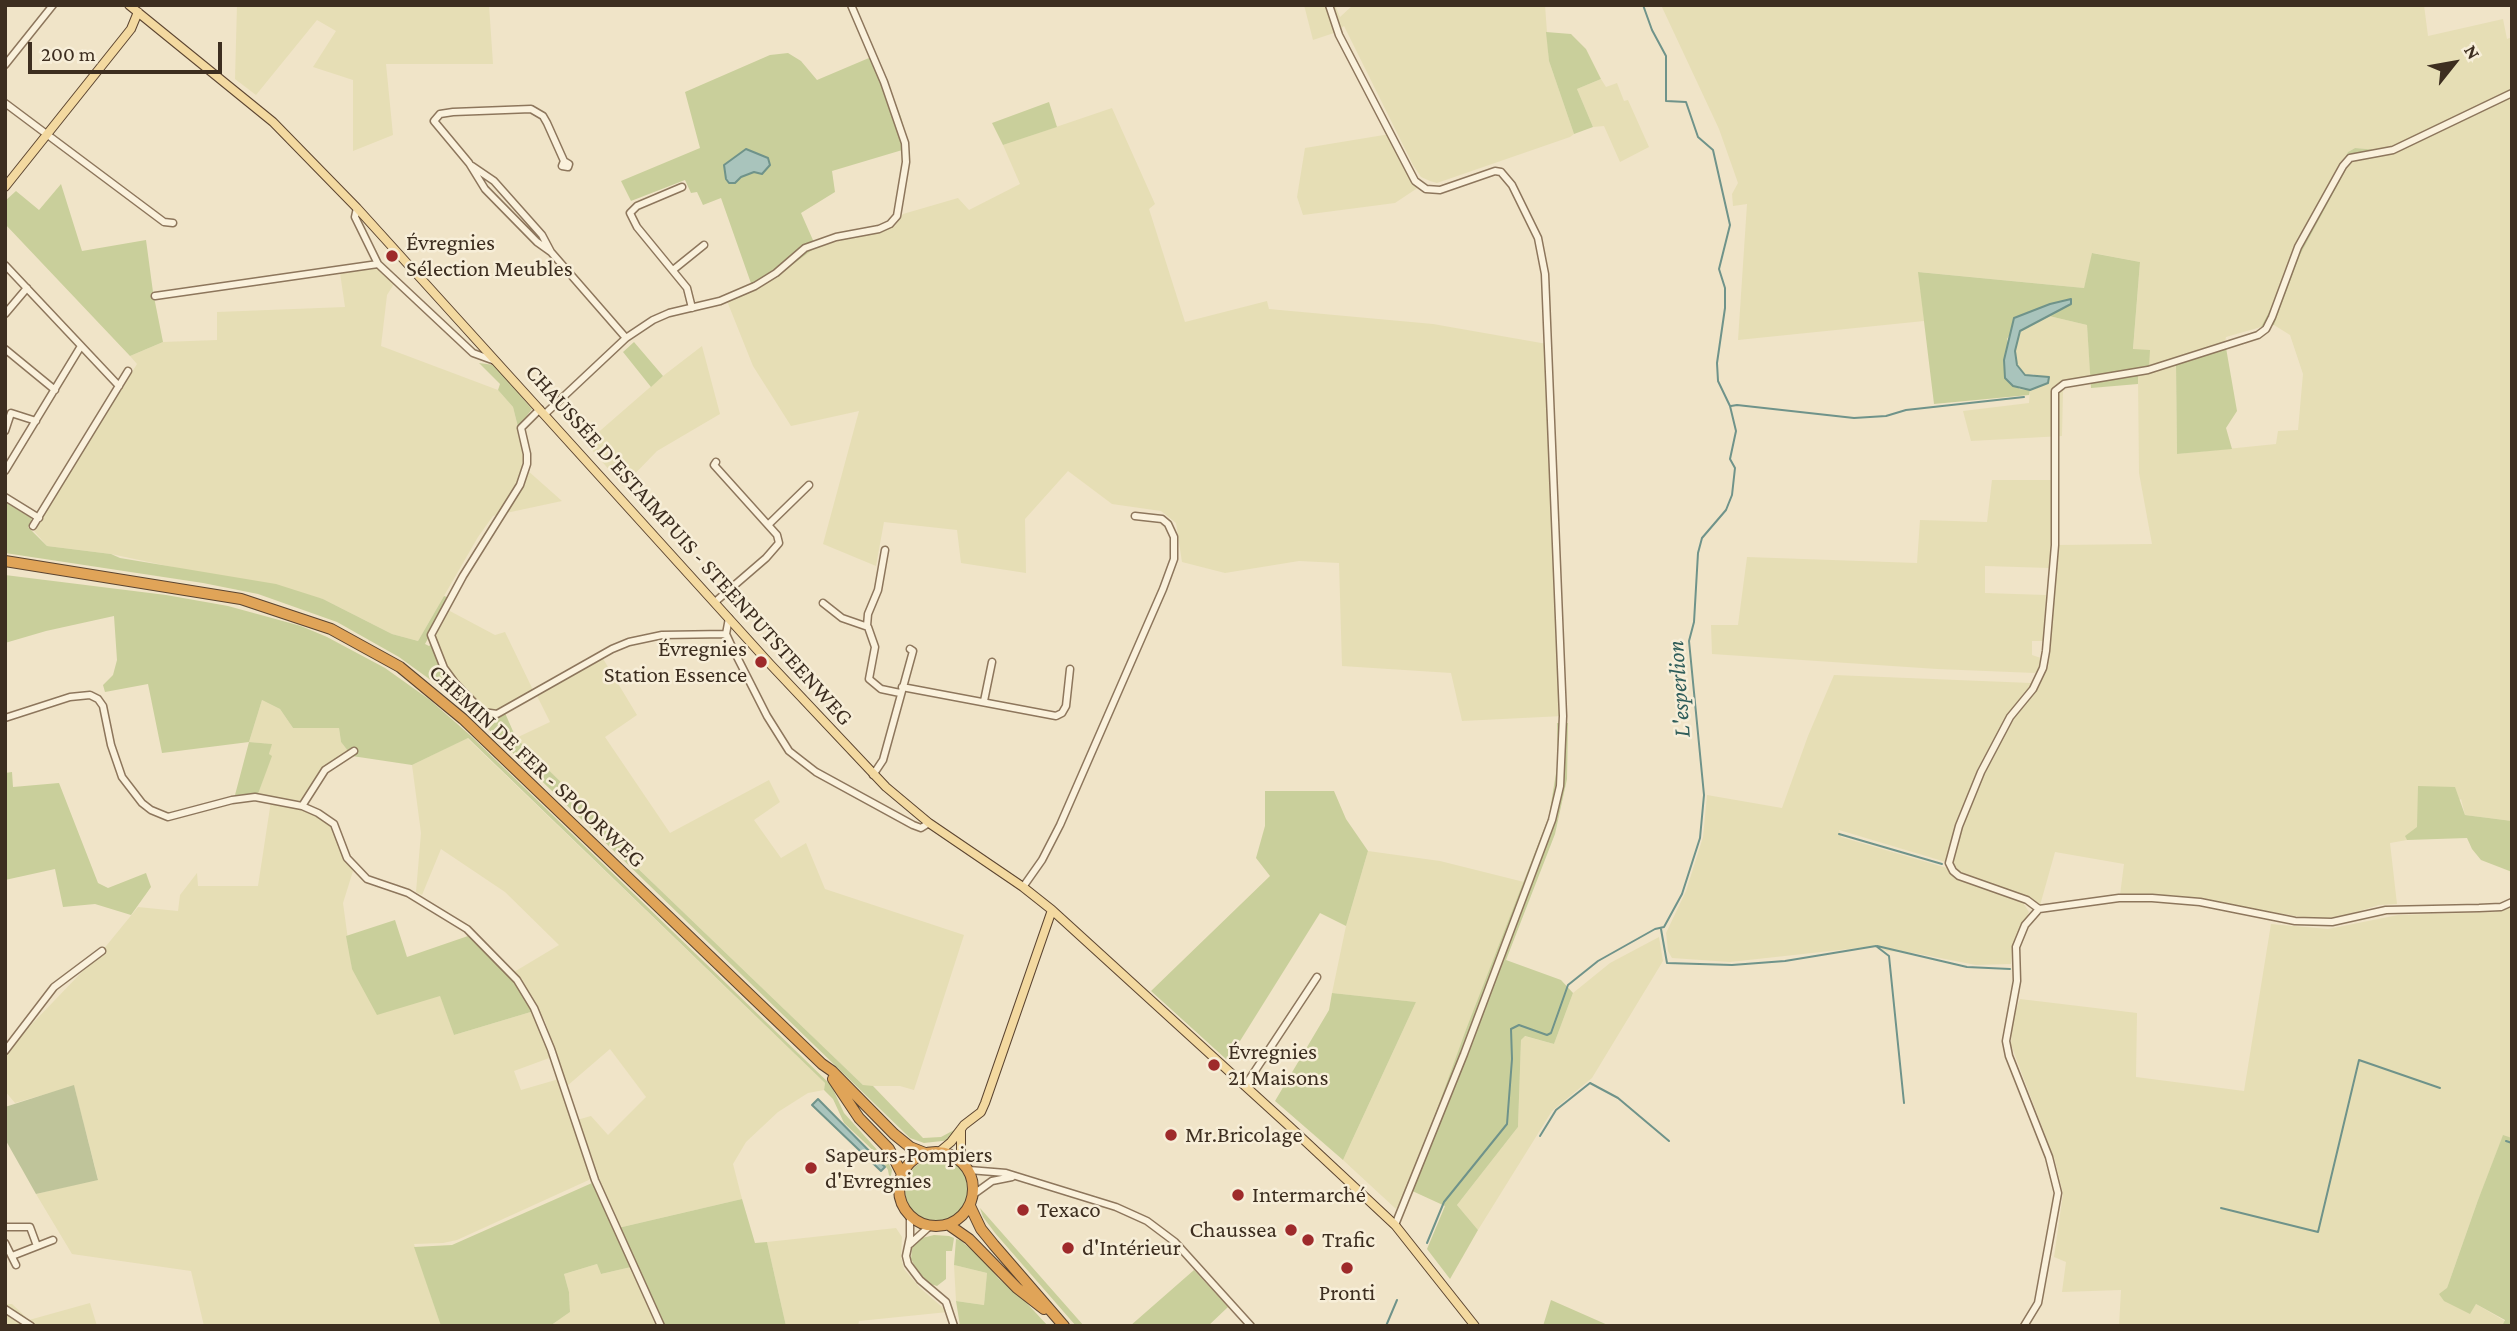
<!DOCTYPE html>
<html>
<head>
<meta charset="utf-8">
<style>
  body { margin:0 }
  #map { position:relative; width:2517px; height:1331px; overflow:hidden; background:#f0e4c8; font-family:"Crimson Pro",serif }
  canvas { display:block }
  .frame { position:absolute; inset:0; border:7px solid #3d2e20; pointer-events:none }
  .north { position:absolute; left:2419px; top:28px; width:70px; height:70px; -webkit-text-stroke:5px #f7eed8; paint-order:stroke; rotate:59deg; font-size:19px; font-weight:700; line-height:28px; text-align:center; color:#3d2e20 }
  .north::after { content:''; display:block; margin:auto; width:24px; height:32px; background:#3d2e20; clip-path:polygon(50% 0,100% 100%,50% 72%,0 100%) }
  .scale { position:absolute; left:28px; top:42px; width:194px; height:32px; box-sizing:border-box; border:4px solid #3d2e20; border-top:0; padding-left:9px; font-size:21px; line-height:24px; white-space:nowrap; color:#3d2e20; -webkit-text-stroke:5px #f7eed8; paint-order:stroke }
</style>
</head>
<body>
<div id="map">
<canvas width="2517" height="1331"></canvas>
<div class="frame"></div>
<div class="north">N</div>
<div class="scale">200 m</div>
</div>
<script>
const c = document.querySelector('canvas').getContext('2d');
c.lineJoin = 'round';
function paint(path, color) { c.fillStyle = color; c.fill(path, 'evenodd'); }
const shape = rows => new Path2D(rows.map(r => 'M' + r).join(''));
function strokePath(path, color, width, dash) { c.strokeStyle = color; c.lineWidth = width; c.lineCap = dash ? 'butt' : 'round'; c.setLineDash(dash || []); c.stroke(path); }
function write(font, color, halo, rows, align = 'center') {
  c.font = font + ' "Crimson Pro",serif'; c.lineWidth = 5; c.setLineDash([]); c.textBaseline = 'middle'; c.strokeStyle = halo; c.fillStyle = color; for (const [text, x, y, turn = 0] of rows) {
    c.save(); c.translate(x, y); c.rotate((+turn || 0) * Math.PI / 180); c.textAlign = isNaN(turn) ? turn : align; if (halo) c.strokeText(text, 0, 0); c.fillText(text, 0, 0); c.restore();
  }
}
paint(shape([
  [237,5,489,5,493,64,386,64,393,135,353,151,353,80,313,67,336,31,317,20,256,95,235,79],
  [1304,5,1335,5,1340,17,1353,5,1545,5,1549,61,1574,134,1570,137,1437,183,1430,181,1421,177,1413,165,1344,26,1334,33,1313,40],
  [1661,5,2424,5,2428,36,2503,19,2507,39,2512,37,2512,89,2395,146,2378,150,2355,148,2348,152,2296,245,2268,318,2261,327,2226,337,2225,342,2148,367,2133,350,2140,262,2093,253,2084,288,1919,272,1924,321,1738,340,1747,204,1733,206,1732,194,1738,183,1719,129],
  [1601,79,1606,87,1617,83,1624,101,1628,100,1649,147,1620,162,1604,126,1593,127,1577,89],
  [2512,97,2512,821,2465,815,2461,799,2406,836,2407,840,2390,843,2397,904,2379,905,2340,917,2313,919,2172,895,2120,895,2124,864,2055,852,2039,909,2033,904,1959,876,1949,863,1839,830,1841,837,1947,868,1953,876,1960,880,2022,901,2029,912,2012,947,2011,964,1976,965,1914,953,1886,951,1876,946,1730,962,1672,958,1668,951,1666,933,1686,891,1703,837,1707,795,1782,808,1808,736,1834,675,2031,683,2032,688,2043,668,2055,545,2152,544,2139,473,2138,376,2176,364,2177,454,2276,444,2278,431,2298,430,2303,374,2290,335,2274,325,2300,255,2348,166,2356,158,2376,157,2395,153],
  [1112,108,1155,204,1149,209,1185,322,1267,301,1269,309,1433,324,1547,344,1563,716,1462,721,1451,673,1342,666,1339,563,1299,561,1225,573,1182,562,1176,523,1161,511,1112,504,1068,471,1025,519,1026,573,961,563,957,530,884,522,876,566,823,544,859,411,791,426,753,366,727,301,816,247,895,226,903,214,958,198,969,210,1020,184,1003,145],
  [1390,134,1422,185,1395,203,1303,215,1297,197,1305,148],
  [369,261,394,284,387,295,381,346,498,390,513,407,524,452,521,477,501,514,493,516,478,537,418,641,392,634,323,599,111,554,47,546,34,531,137,364,130,356,163,342,217,340,217,312,345,307,340,273],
  [2049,316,2087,325,2091,382,2068,385,2063,391,2062,436,1971,441,1963,411,2029,403,2030,390,2040,387,2034,374,2025,375,2017,365,2015,351,2020,331],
  [702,346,720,414,657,451,623,486,586,443,663,376],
  [527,470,562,501,506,513,518,493],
  [1992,480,2053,480,2050,568,1985,566,1985,593,2046,595,2043,641,2032,641,2032,655,2041,658,2040,667,2035,673,1937,669,1712,654,1711,625,1738,625,1747,557,1917,563,1920,520,1987,522],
  [448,610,495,635,505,632,534,692,496,713,482,709,446,668,435,638],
  [602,657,637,715,605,737,670,833,769,780,780,802,754,820,781,858,806,843,825,889,964,935,914,1090,900,1086,864,1086,625,856,632,853,516,738,550,722,537,696],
  [262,700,280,709,293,728,339,728,341,742,349,752,329,763,317,776,300,801,258,794,271,756,269,754,271,744,249,742],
  [467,738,825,1083,824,1090,808,1093,778,1112,746,1142,733,1164,742,1199,618,1228,595,1176,577,1120,591,1116,608,1135,646,1097,610,1049,567,1086,545,1021,514,972,559,945,505,892,441,849,422,895,416,892,421,833,412,765],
  [271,801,317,815,329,822,343,857,353,871,343,903,352,969,440,995,454,1035,534,1011,552,1057,514,1071,521,1090,559,1079,591,1179,457,1240,443,1243,414,1244,441,1326,204,1326,191,1271,72,1254,36,1194,98,1179,74,1086,15,1103,5,1091,5,1052,102,951,138,907,178,911,180,895,197,873,198,886,258,886],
  [1368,851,1440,861,1524,882,1408,1189,1396,1209,1343,1160,1416,1002,1332,993,1346,926],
  [2512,905,2512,1138,2503,1136,2478,1200,2447,1288,2470,1313,2476,1304,2505,1321,2502,1326,2119,1326,2121,1290,2062,1292,2066,1262,2054,1257,2063,1194,2055,1161,2011,1045,2012,1020,2020,999,2137,1013,2136,1077,2244,1091,2271,924,2328,929,2398,915,2494,912],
  [1659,937,1663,961,1592,1078,1552,1111,1478,1230,1457,1205,1518,1127,1521,1040,1524,1036,1554,1044,1573,993,1610,963],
  [896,1228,902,1237,901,1257,904,1269,920,1288,948,1312,859,1321,858,1326,786,1326,767,1242],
  [597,1264,601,1274,631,1267,658,1326,550,1326,570,1312,569,1292,564,1274],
  [954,1265,987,1273,984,1305,956,1301],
  [90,1303,97,1326,5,1326,5,1304,12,1304,29,1320]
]), '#e6deb5');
paint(shape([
  [1546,32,1571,34,1586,49,1601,79,1577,89,1593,127,1574,134,1549,61],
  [788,53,801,61,817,80,876,55,901,117,909,148,832,171,835,192,801,213,816,247,776,277,753,289,721,198,703,205,697,192,691,193,685,180,631,201,621,181,700,148,685,92,770,55],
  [2512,89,2512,97,2395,153,2376,157,2356,158,2348,166,2300,255,2274,325,2261,327,2275,301,2296,245,2348,152,2355,148,2378,150,2395,146],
  [1049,102,1057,127,1003,145,992,123],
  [61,184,82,251,146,240,153,292,163,342,130,356,5,224,5,201,16,191,39,210],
  [2092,253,2140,262,2133,349,2150,350,2149,367,2225,342,2237,411,2226,428,2232,449,2177,454,2176,364,2141,374,2138,376,2138,384,2091,388,2087,325,2049,316,2071,304,2071,299,2023,314,2007,339,2019,389,2030,390,2029,395,1934,404,1918,272,2084,288],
  [634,342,663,376,651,387,623,352],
  [479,363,494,365,532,409,518,427,513,407,498,390,500,384],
  [5,502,31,518,32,522,28,527,47,546,111,554,120,558,276,584,323,599,392,634,418,641,444,596,450,598,425,644,429,646,432,644,452,682,479,712,490,718,505,713,516,738,633,853,626,857,863,1085,873,1086,923,1138,941,1137,956,1129,951,1140,924,1143,910,1138,485,726,443,689,399,657,337,622,258,594,203,583,5,553],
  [5,575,166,595,228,606,301,626,327,637,385,668,430,700,471,736,831,1085,844,1113,888,1162,892,1170,890,1181,888,1170,879,1156,844,1123,833,1099,824,1090,825,1083,468,738,412,765,352,756,341,742,339,728,293,728,280,709,262,700,249,742,272,744,269,754,272,756,258,794,235,795,249,742,162,753,148,684,105,692,103,685,113,675,117,660,114,616,46,631,5,643],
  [1557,723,1568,723,1567,779,1555,834,1506,960,1561,980,1573,993,1554,1044,1525,1036,1521,1040,1518,1127,1457,1205,1478,1230,1450,1279,1427,1249,1445,1206,1408,1189,1467,1027,1549,816,1558,761],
  [12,772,13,787,59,783,98,883,108,888,146,873,151,887,131,915,95,904,63,907,55,869,5,880,5,773],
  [2418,786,2455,787,2465,815,2512,821,2512,872,2481,860,2472,849,2467,838,2407,840,2405,836,2417,827],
  [1265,791,1334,791,1346,819,1368,851,1346,926,1320,913,1230,1057,1226,1059,1151,991,1270,876,1256,858,1265,826],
  [395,920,407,957,468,936,495,959,519,987,534,1011,454,1035,440,996,377,1015,352,969,346,936],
  [1332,993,1416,1002,1343,1160,1275,1101,1329,1010],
  [2503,1135,2512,1138,2512,1326,2502,1326,2505,1320,2476,1304,2470,1314,2444,1301,2439,1294,2447,1288,2478,1200],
  '905 1190a32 32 0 1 1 64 0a32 32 0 1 1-64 0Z',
  [592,1183,631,1267,601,1274,597,1264,564,1274,569,1292,570,1312,550,1326,441,1326,414,1247,452,1245],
  [742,1199,755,1243,767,1242,786,1326,664,1326,618,1228],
  [980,1208,1084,1326,1076,1326,995,1233,983,1217],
  [934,1235,949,1236,954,1238,952,1251,946,1251,946,1279,937,1286,930,1284,919,1274,911,1259,912,1248,919,1237,922,1238],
  [956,1239,960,1240,982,1259,999,1279,1022,1298,1048,1326,960,1326,956,1301,984,1305,987,1273,954,1265],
  [1194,1270,1228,1307,1208,1326,1130,1326],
  [1551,1300,1610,1326,1543,1326]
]), '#c9cf9b');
paint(shape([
  [74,1085,98,1180,36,1194,5,1139,5,1107]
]), '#bfc49a');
const water = shape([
  [746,149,768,158,770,165,762,174,754,172,741,177,735,183,729,183,726,179,724,165,746,149],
  [2071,299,2071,304,2020,331,2015,351,2017,365,2025,375,2049,377,2048,383,2030,390,2013,386,2005,378,2004,360,2014,318,2050,304,2071,299],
  [818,1099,885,1167,881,1171,812,1105,818,1099]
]);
paint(water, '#a9c4bc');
strokePath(water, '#6f938a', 2);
strokePath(shape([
  [1731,406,1737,405,1854,418,1886,416,1906,410,2024,397],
  [1839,834,1942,864],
  [1661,929,1667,963,1732,965,1785,961,1876,946,1889,956,1904,1103],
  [1877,946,1967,967,2010,969],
  [1540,1136,1556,1110,1590,1083,1618,1098,1669,1141],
  [2506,1141,2512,1143],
  [2221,1208,2318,1232,2359,1060,2440,1088],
  [1427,1243,1444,1202,1507,1124,1512,1059,1511,1029,1519,1025,1547,1035,1551,1033,1568,985,1598,961,1655,929,1664,927,1682,894,1700,838,1704,795,1689,641,1694,622,1698,553,1702,538,1726,510,1732,495,1735,468,1730,459,1736,431,1730,406,1718,381,1717,363,1725,308,1725,288,1719,269,1730,225,1713,150,1698,137,1686,102,1666,101,1666,56,1652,30,1643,5],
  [1386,1326,1397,1300]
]), '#6f938a', 2);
const minor = shape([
  [1329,5,1339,35,1415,181,1426,189,1440,190,1495,171,1501,172,1512,185,1538,238,1545,274,1563,716,1560,786,1552,820,1528,884,1464,1054,1395,1225],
  [5,65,53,5],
  [5,103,164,222,173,223],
  [472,166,494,181,542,235,551,252,626,338],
  [682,187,637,206,630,213,637,227,687,288,692,308],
  [357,208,355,217,378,264,473,353,495,361],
  [551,252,537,242,485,189,469,163,434,121,440,114,453,112,531,109,543,116,547,123,564,161,569,164,568,167,562,166,564,161],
  [5,265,119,386],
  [673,270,704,245],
  [155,296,378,264],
  [5,314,27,288],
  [5,349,55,390],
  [540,409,521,428,527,454,527,464,520,485,463,576,431,635,444,668,455,683,483,712,497,714,612,649,629,642,662,635,726,634],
  [545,414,626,338,653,320,669,313,720,301,755,286,776,273,805,248,836,237,879,229,890,224,897,216,906,162,905,143,884,82,851,5],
  [5,431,11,413,36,421],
  [5,471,81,346],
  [5,497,39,518],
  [768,525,809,485],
  [33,526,128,371],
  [715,602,766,558,779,543,777,535,714,465,716,462],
  [823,603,842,618,868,627,875,647,869,679,881,689,900,693],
  [729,618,726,634,732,647,767,716,789,751,816,772,913,825,921,828,929,823],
  [867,626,868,614,878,590,885,550],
  [902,687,1056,716,1062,713,1066,706,1070,669],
  [984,701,992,662],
  [5,718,70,697,90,695,98,699,103,706,111,745,122,777,142,803,151,810,168,817,232,800,255,797,302,806,318,813,334,824,347,858,367,879,408,893,467,929,517,980,534,1008,551,1049,595,1180,661,1326],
  [873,775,883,760,913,651,910,649],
  [302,806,325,770,354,751],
  [1023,887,1042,860,1060,825,1163,589,1174,559,1174,537,1168,524,1162,519,1135,516],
  [2039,909,2027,900,1959,876,1953,871,1949,863,1959,826,1981,772,2010,717,2033,689,2043,668,2046,651,2055,545,2055,391,2064,384,2148,370,2258,335,2266,329,2272,317,2298,247,2343,166,2350,158,2393,150,2512,93],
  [5,1051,54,987,102,951],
  [1245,1086,1317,977],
  [969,1170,1006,1173,1116,1207,1147,1221,1175,1242,1251,1326],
  [974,1194,992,1181,1012,1177],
  [910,1215,910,1237,906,1256,908,1264,920,1280,946,1302,954,1326],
  [5,1227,30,1227,37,1246],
  [5,1243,16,1265],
  [910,1244,930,1226],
  [12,1256,53,1240],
  [5,1309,31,1326],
  [2024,1326,2038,1303,2058,1193,2049,1157,2009,1056,2006,1041,2017,981,2016,947,2025,925,2039,909,2119,898,2152,898,2200,902,2295,921,2332,922,2386,910,2479,908,2501,907,2512,902]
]);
const major = shape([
  [129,5,273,122,357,208,770,664,886,787,929,823,1023,887,1052,910,1289,1126,1395,1225,1475,1326],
  [5,187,131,29,138,12],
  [961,1129,961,1161],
  [939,1152,951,1142,964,1125,981,1112,985,1103,1052,910]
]);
const highway = shape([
  [5,561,241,599,331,629,400,667,463,719,822,1064,832,1071,894,1134,910,1147,925,1153],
  [833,1079,859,1118,889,1149,902,1174],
  '899 1189a37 37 0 1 1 74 0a37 37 0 1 1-74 0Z',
  [970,1206,981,1229,994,1245,1064,1326],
  [949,1225,969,1239,1017,1288,1044,1309]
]);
strokePath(minor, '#8d765c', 9);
strokePath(major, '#5b4430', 10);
strokePath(highway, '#5b4430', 12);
strokePath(minor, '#faf1dc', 6);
strokePath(major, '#f3d9a0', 8);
strokePath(highway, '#e0a458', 10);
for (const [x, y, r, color] of [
  [392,256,7,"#9e2a2b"],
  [761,662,7,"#9e2a2b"],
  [1214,1065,7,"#9e2a2b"],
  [1171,1135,7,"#9e2a2b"],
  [811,1168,7,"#9e2a2b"],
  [1238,1195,7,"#9e2a2b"],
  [1023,1210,7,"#9e2a2b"],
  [1291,1230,7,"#9e2a2b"],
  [1308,1240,7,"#9e2a2b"],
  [1068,1248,7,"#9e2a2b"],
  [1347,1268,7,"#9e2a2b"]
]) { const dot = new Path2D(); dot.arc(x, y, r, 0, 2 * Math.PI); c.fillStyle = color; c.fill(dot); strokePath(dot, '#f7eed8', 2.5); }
write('23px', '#3d2e20', '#f7eed8', [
  ["Évregnies",406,243],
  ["Sélection Meubles",406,269],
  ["Évregnies",747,649,"right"],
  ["Station Essence",747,675,"right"],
  ["Évregnies",1228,1052],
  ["21 Maisons",1228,1078],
  ["Mr.Bricolage",1185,1135],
  ["Sapeurs-Pompiers",825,1155],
  ["d'Evregnies",825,1181],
  ["Intermarché",1252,1195],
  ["Texaco",1037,1210],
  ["Chaussea",1277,1230,"right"],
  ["Trafic",1322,1240],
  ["d'Intérieur",1082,1248],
  ["Pronti",1347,1293,"center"]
], 'left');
write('23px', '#3d2e20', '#f7eed8', [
  ["CHAUSSÉE D'ESTAIMPUIS - STEENPUTSTEENWEG",689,545,48],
  ["CHEMIN DE FER - SPOORWEG",537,766,43]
]);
write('italic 24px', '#2f5d5a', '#f7eed8', [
  ["L'esperlion",1679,689,-94]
]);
</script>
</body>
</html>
